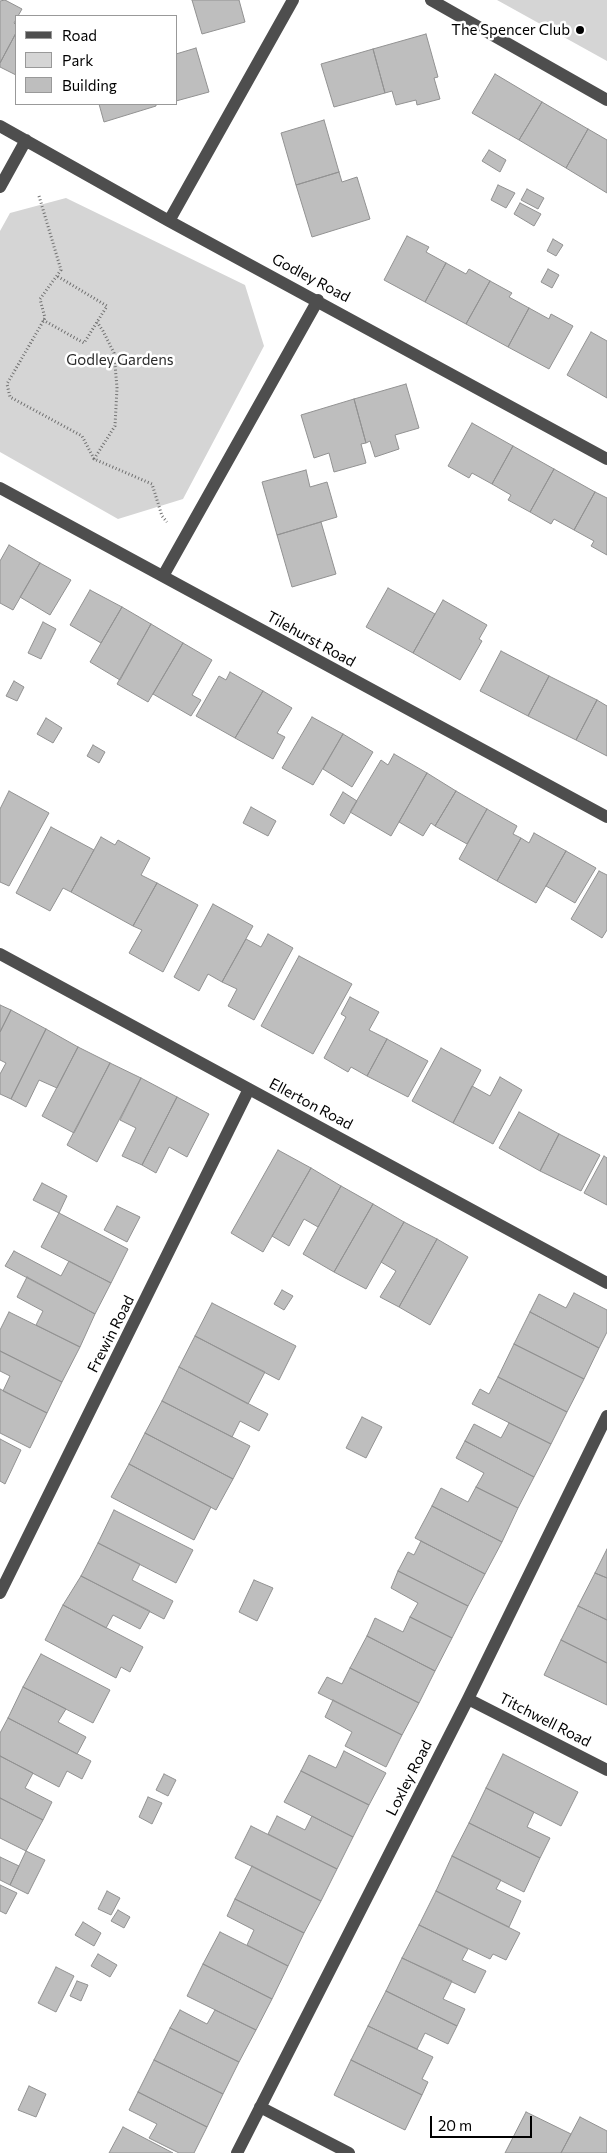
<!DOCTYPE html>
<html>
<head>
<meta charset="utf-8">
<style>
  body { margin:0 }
  #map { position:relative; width:607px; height:2153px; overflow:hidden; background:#fff; font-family:Commissioner,sans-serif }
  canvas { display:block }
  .legend { position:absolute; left:15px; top:15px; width:162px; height:90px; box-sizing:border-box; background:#fff; border:1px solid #999; margin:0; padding:6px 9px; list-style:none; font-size:15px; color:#000 }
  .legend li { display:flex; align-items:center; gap:10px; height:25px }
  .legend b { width:25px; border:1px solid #999 }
  .scale { position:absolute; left:430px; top:2116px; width:102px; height:22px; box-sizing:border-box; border:2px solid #000; border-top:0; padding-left:6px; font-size:15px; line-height:18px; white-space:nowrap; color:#000; -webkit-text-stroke:4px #fff; paint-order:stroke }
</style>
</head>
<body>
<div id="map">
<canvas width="607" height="2153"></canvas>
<ul class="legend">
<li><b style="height:6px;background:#4e4e4e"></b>Road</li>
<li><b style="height:14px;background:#d5d5d5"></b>Park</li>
<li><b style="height:14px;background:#bebebe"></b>Building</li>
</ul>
<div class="scale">20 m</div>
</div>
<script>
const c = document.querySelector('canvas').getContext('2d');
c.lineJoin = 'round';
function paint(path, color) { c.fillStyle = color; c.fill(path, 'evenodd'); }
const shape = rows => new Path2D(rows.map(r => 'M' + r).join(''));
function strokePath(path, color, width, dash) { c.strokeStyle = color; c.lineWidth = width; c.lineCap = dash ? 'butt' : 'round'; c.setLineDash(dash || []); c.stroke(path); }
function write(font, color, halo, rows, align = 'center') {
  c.font = font + ' Commissioner,sans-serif'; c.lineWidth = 5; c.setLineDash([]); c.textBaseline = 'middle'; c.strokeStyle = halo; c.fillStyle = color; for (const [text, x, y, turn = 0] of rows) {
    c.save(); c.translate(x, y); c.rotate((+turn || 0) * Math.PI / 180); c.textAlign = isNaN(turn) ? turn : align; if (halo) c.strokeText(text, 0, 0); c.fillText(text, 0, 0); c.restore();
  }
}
paint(shape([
  [497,0,607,0,607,61],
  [66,198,245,285,264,346,183,499,118,519,0,452,0,231,10,213]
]), '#d5d5d5');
const building = shape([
  [5,0,22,9,14,23,16,25,16,33,0,63,0,1,5,0],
  [192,0,239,0,245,22,202,34,192,0],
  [16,33,16,75,0,67,0,63,16,33],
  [426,34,438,77,434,78,440,99,417,105,416,100,396,105,392,91,385,93,373,49,426,34],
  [196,48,209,92,176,101,176,54,196,48],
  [373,49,385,93,334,107,321,64,373,49],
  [495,74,542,102,519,140,472,113,495,74],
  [542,102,588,129,566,168,519,140,542,102],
  [99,104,156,104,156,106,104,122,99,104],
  [324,120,339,172,296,185,281,133,324,120],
  [588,129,607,140,607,193,566,168,588,129],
  [489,150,506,160,500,172,482,161,489,150],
  [339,172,342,182,357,177,370,219,312,237,296,185,339,172],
  [498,185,515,193,506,208,491,200,498,185],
  [527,189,544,198,538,209,521,200,527,189],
  [520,203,541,214,534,226,514,214,520,203],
  [407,236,429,247,426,252,446,263,425,302,384,280,407,236],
  [553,239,563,245,556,256,547,251,553,239],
  [446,263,466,274,469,269,490,281,466,324,425,302,446,263],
  [548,269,559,275,552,288,541,282,548,269],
  [490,281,512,293,509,297,529,308,508,347,466,324,490,281],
  [529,308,549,319,551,314,573,326,549,369,508,347,529,308],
  [591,332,607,341,607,398,567,375,591,332],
  [406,384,419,428,395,435,399,449,375,457,370,441,366,443,354,399,406,384],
  [354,399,366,443,361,444,366,463,334,472,329,453,314,458,301,415,354,399],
  [472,423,513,446,492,484,472,473,469,478,448,466,472,423],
  [513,446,554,469,530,512,508,500,511,495,492,484,513,446],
  [554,469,595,492,574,530,554,519,551,524,530,512,554,469],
  [306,470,310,487,327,482,337,517,277,535,262,482,306,470],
  [595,492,607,498,607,555,591,546,594,541,574,530,595,492],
  [321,522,336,574,292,587,277,535,321,522],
  [9,545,40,563,13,610,0,603,0,561,9,545],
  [40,563,71,580,50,615,20,597,40,563],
  [388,588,435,614,413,653,366,627,388,588],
  [90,590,122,607,101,643,70,625,90,590],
  [443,600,487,625,479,639,482,641,460,680,413,653,443,600],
  [122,607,151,624,120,680,90,662,122,607],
  [43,622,56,629,41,659,28,653,43,622],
  [151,624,183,643,148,702,117,684,151,624],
  [183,643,212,660,192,695,201,700,191,716,153,694,183,643],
  [501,651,549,676,528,716,480,691,501,651],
  [230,672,263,691,235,738,196,716,219,676,226,680,230,672],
  [549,676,597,700,576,740,528,716,549,676],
  [14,681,24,687,17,701,6,696,14,681],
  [263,691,292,708,277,733,285,737,273,759,235,738,263,691],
  [597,700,607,706,607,756,576,740,597,700],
  [312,717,343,734,313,785,282,768,312,717],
  [46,718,62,728,53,743,37,734,46,718],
  [343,734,373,752,352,787,323,769,343,734],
  [93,745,105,752,99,763,87,756,93,745],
  [394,754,427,773,391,836,350,812,381,760,388,765,394,754],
  [427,773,456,791,435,826,431,823,423,836,399,822,427,773],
  [9,791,49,813,9,886,0,882,0,809,9,791],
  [456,791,487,809,467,844,435,826,456,791],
  [343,792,357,801,344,824,330,815,343,792],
  [251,807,276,821,268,836,243,823,251,807],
  [487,809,517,826,513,834,521,838,497,881,459,859,487,809],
  [51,827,94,850,71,892,63,888,50,911,16,893,51,827],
  [534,833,566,851,536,903,497,881,521,838,529,843,534,833],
  [101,837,115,845,118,840,150,858,141,875,157,883,133,926,71,892,101,837],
  [566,851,596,868,575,903,546,886,566,851],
  [599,871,607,875,607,930,602,938,571,919,599,871],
  [157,883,198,905,163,972,129,953,142,930,133,926,157,883],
  [213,904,253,926,222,982,208,974,199,991,174,977,213,904],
  [268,934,293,948,254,1020,228,1006,237,989,222,982,246,939,261,947,268,934],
  [299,956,352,984,313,1054,261,1026,299,956],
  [350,997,379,1012,369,1030,387,1039,367,1076,351,1067,348,1072,324,1058,346,1017,341,1014,350,997],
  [0,1005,11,1010,0,1032,0,1005],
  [11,1010,46,1029,11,1099,0,1094,0,1074,6,1063,0,1060,0,1032,11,1010],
  [46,1029,78,1047,57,1088,39,1080,26,1107,11,1099,46,1029],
  [387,1039,428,1061,408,1097,367,1076,387,1039],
  [78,1047,110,1063,74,1133,42,1116,78,1047],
  [441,1048,481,1070,453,1123,412,1101,441,1048],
  [110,1063,141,1078,97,1162,67,1145,110,1063],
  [500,1077,522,1090,493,1144,453,1123,472,1086,490,1096,500,1077],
  [141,1078,177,1097,142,1165,122,1156,136,1128,120,1120,141,1078],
  [177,1097,209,1114,187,1157,169,1147,156,1173,142,1165,177,1097],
  [519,1112,559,1134,540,1171,499,1148,519,1112],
  [559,1134,600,1155,581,1191,540,1171,559,1134],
  [278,1150,311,1168,263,1252,231,1233,278,1150],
  [604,1156,607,1158,607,1205,584,1193,604,1156],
  [311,1168,341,1186,318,1227,304,1219,289,1246,272,1236,311,1168],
  [42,1183,67,1196,59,1213,33,1200,42,1183],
  [341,1186,373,1204,334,1272,303,1254,341,1186],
  [373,1204,404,1222,366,1289,334,1272,373,1204],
  [117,1206,140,1217,127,1242,104,1230,117,1206],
  [59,1213,128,1249,111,1283,41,1247,59,1213],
  [404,1222,437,1239,399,1307,380,1297,396,1271,381,1262,404,1222],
  [437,1239,468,1257,430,1325,399,1307,437,1239],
  [14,1251,61,1276,69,1261,111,1283,95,1314,5,1266,14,1251],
  [27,1277,95,1314,80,1347,36,1325,43,1311,17,1297,27,1277],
  [282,1290,293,1296,284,1310,274,1304,282,1290],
  [574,1293,607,1310,607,1332,599,1348,530,1312,539,1294,566,1308,574,1293],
  [212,1303,296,1346,279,1380,195,1336,212,1303],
  [9,1312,80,1347,62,1382,0,1351,0,1330,9,1312],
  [530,1312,599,1348,584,1379,514,1344,530,1312],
  [195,1336,265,1372,248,1404,179,1367,195,1336],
  [514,1344,584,1379,567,1412,498,1377,514,1344],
  [0,1351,62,1382,47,1413,3,1391,10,1376,0,1371,0,1351],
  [179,1367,268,1414,259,1431,240,1421,232,1437,162,1401,179,1367],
  [498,1377,567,1412,551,1444,472,1404,480,1389,489,1394,498,1377],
  [0,1389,47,1413,30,1448,0,1433,0,1389],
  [162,1401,250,1446,233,1479,145,1433,162,1401],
  [362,1417,382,1427,366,1458,346,1448,362,1417],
  [509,1423,551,1444,534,1477,465,1441,474,1424,501,1438,509,1423],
  [145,1433,233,1479,216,1510,129,1464,145,1433],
  [0,1439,21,1450,5,1484,0,1481,0,1439],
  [465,1441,534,1477,518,1508,476,1487,484,1473,456,1458,465,1441],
  [129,1464,211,1507,194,1540,111,1497,129,1464],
  [476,1487,518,1508,502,1542,432,1506,441,1488,468,1502,476,1487],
  [432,1506,502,1542,485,1574,415,1538,432,1506],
  [114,1510,193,1550,176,1583,98,1543,114,1510],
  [421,1541,485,1574,468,1606,398,1571,408,1552,414,1555,421,1541],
  [98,1543,140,1564,132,1580,173,1601,164,1619,81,1576,98,1543],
  [607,1549,607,1578,595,1573,607,1549],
  [398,1571,468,1606,452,1638,410,1617,418,1603,391,1588,398,1571],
  [595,1573,607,1578,607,1620,578,1606,595,1573],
  [81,1576,150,1611,140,1629,113,1615,106,1628,63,1605,81,1576],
  [254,1580,273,1588,257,1621,239,1612,254,1580],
  [63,1605,143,1647,130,1672,121,1667,116,1678,45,1640,63,1605],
  [578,1606,607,1620,607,1663,561,1640,578,1606],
  [410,1617,452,1638,435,1671,367,1636,375,1618,403,1632,410,1617],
  [367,1636,435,1671,419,1703,350,1668,367,1636],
  [561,1640,607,1663,607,1705,544,1675,561,1640],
  [41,1654,110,1690,93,1723,23,1687,41,1654],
  [350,1668,419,1703,402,1735,318,1693,327,1677,342,1684,350,1668],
  [23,1687,66,1709,58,1722,86,1737,77,1754,8,1718,23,1687],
  [333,1700,402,1735,386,1767,345,1746,352,1732,325,1717,333,1700],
  [8,1718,91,1761,82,1779,67,1771,59,1787,0,1756,0,1733,8,1718],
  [344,1751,386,1773,369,1805,301,1771,309,1755,336,1768,344,1751],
  [503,1754,578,1792,561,1826,486,1788,503,1754],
  [0,1756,33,1773,25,1788,52,1802,43,1820,0,1798,0,1756],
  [301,1771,369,1805,353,1837,284,1802,301,1771],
  [164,1774,176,1780,168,1796,156,1790,164,1774],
  [486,1788,534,1812,527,1827,550,1838,540,1858,469,1823,486,1788],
  [148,1797,162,1803,152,1824,139,1817,148,1797],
  [0,1798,43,1820,26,1851,0,1838,0,1798],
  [277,1816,305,1830,312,1816,353,1837,337,1869,268,1834,277,1816],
  [469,1823,540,1858,524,1892,452,1856,469,1823],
  [251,1826,337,1869,321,1901,235,1858,251,1826],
  [26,1851,45,1860,28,1894,10,1885,26,1851],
  [452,1856,501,1880,496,1889,521,1901,509,1927,436,1891,452,1856],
  [0,1857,19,1866,10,1885,0,1880,0,1857],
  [252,1866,321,1901,304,1933,235,1899,252,1866],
  [0,1885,17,1893,6,1914,0,1911,0,1885],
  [107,1891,120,1898,111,1915,98,1909,107,1891],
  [436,1891,520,1933,506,1960,493,1954,490,1959,419,1925,436,1891],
  [235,1899,304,1933,288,1966,247,1945,254,1930,227,1916,235,1899],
  [118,1910,130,1917,124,1928,111,1921,118,1910],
  [83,1922,101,1933,94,1946,75,1935,83,1922],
  [419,1925,468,1949,462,1960,486,1971,475,1993,402,1958,419,1925],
  [220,1932,288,1966,272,1999,203,1964,220,1932],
  [98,1954,117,1965,110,1977,91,1966,98,1954],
  [402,1958,452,1981,443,1999,465,2009,457,2026,386,1991,402,1958],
  [203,1964,272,1999,256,2030,187,1996,203,1964],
  [56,1967,74,1976,56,2012,38,2003,56,1967],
  [77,1981,88,1985,81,2001,70,1996,77,1981],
  [386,1991,457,2026,448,2044,425,2033,417,2049,368,2026,386,1991],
  [180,2010,207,2024,215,2010,256,2030,239,2062,170,2028,180,2010],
  [368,2026,433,2057,422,2079,428,2082,422,2095,351,2060,368,2026],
  [170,2028,239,2062,223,2094,154,2060,170,2028],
  [154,2060,223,2094,207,2127,138,2092,154,2060],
  [351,2060,422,2095,405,2130,334,2095,351,2060],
  [29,2086,46,2094,36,2117,18,2110,29,2086],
  [138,2092,207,2127,194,2153,179,2153,149,2138,157,2124,129,2110,138,2092],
  [526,2112,571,2134,561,2153,505,2153,526,2112],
  [580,2117,607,2131,607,2153,561,2153,580,2117],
  [123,2127,150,2141,173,2153,109,2153,123,2127]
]);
paint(building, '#bebebe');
strokePath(building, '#929292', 1);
strokePath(shape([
  [39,196,61,270,40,299,45,318,7,384,10,397,82,436,94,459,152,484,162,516,167,522],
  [43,320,84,343,107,306,57,276],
  [94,459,115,426,117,388,114,353,103,331,97,322]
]), '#707070', 3, [1, 2.5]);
strokePath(shape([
  [431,0,607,100],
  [0,126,169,221,607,459],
  [0,187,26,140],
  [169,221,293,0],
  [0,488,607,817],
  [163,576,318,300],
  [0,954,607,1283],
  [0,1593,249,1089],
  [468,1699,607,1770],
  [260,2107,349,2153],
  [237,2153,468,1699,607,1416]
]), '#4e4e4e', 12);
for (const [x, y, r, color] of [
  [580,30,5,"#000"]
]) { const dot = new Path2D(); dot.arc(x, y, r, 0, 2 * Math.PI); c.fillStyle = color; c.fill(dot); strokePath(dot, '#fff', 2); }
write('15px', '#000', '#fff', [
  ["The Spencer Club",570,30]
], 'right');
write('15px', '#000', '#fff', [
  ["Godley Road",311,278,28],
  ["Tilehurst Road",311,639,29],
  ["Ellerton Road",311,1104,28],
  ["Frewin Road",111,1334,-63],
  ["Titchwell Road",545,1720,27],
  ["Loxley Road",409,1778,-63]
]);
write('15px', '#2c2c2c', '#fff', [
  ["Godley Gardens",120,360]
]);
</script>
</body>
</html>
